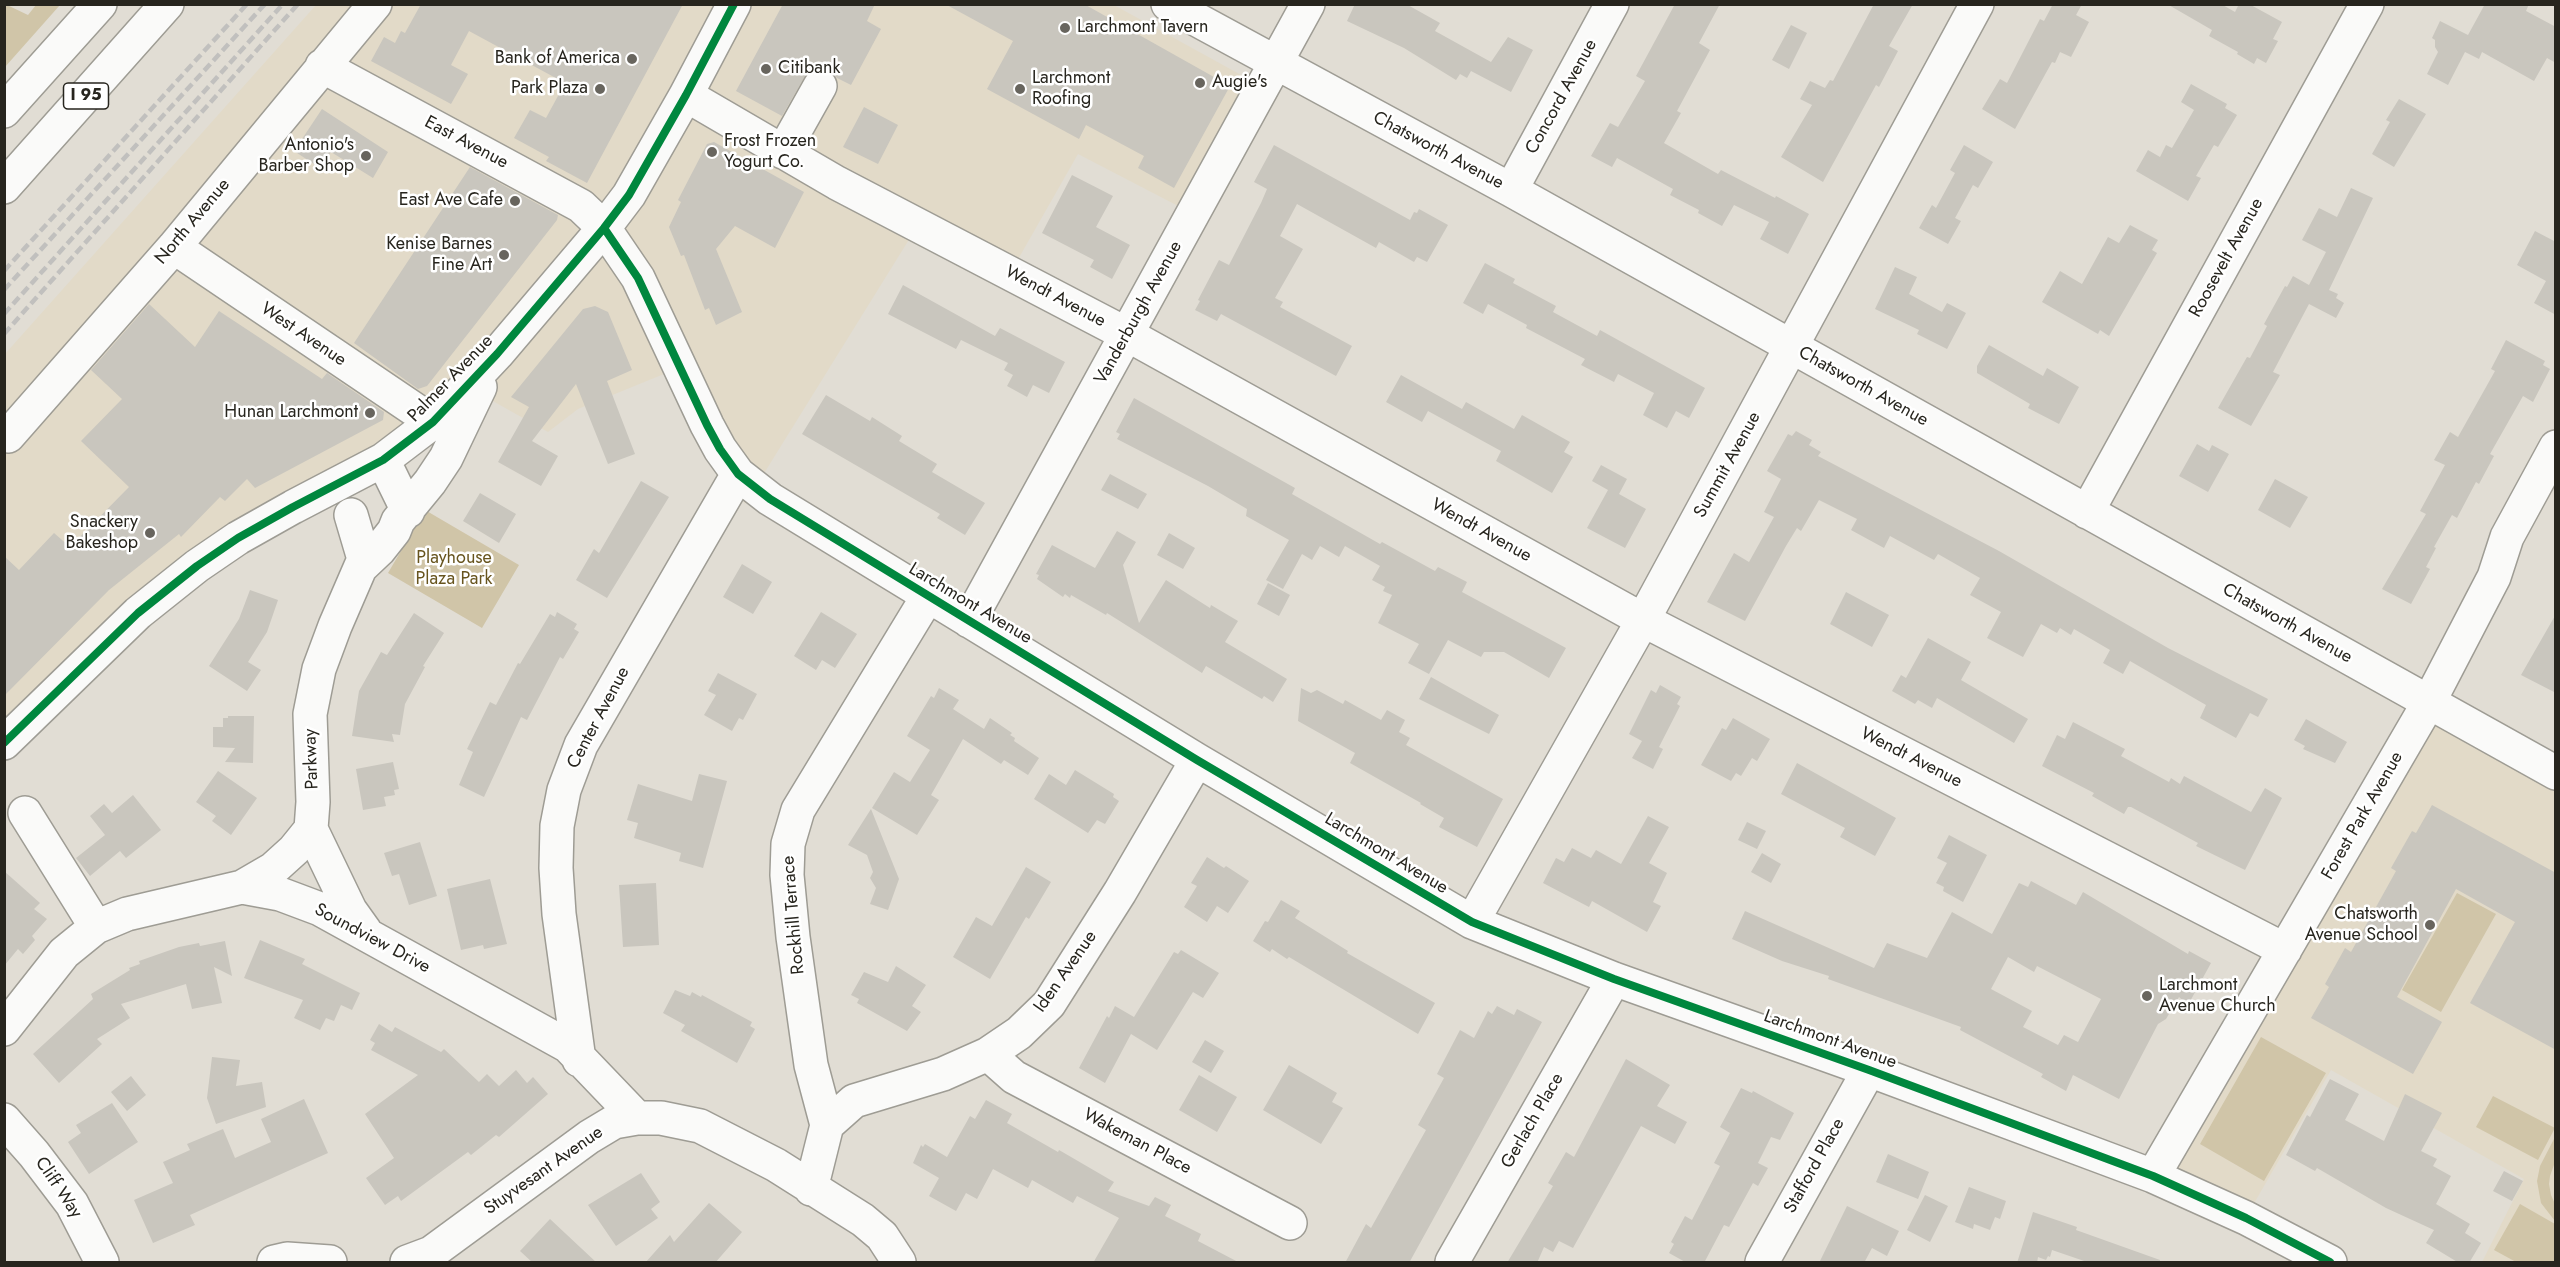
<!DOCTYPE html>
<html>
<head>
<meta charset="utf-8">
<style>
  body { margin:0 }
  #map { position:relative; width:2560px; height:1267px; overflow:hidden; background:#e1ddd4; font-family:Jost,sans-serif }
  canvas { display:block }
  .frame { position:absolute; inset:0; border:6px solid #27251e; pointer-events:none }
</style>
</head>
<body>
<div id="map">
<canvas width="2560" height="1267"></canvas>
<div class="frame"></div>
</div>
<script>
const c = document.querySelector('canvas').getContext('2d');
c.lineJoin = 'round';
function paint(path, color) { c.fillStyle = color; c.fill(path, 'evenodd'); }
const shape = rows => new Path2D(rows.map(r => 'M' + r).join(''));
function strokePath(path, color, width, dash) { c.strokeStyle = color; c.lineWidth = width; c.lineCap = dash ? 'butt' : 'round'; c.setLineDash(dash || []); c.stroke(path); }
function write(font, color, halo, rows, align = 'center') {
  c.font = font + ' Jost,sans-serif'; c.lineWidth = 5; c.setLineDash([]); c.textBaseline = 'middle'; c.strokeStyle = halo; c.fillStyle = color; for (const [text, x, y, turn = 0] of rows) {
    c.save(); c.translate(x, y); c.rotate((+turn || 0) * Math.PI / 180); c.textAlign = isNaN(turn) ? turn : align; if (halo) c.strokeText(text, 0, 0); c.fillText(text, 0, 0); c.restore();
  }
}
paint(shape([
  [316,5,1114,5,1252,81,1182,208,1078,154,1004,284,910,238,745,504,664,374,578,409,548,432,491,400,369,479,199,582,94,672,5,762,5,354],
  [2431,710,2555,780,2555,1262,2482,1262,2524,1179,2331,1070,2249,1212,2158,1174]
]), '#e2dac8');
paint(shape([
  [7,5,28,15,36,5,60,5,5,67,4,8],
  [425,510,519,565,482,628,388,573],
  [2457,893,2496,914,2441,1012,2402,990],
  [2261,1037,2326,1073,2264,1181,2200,1144],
  [2493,1096,2555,1128,2538,1160,2476,1127],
  [2555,1137,2555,1162,2550,1176,2549,1184,2551,1195,2555,1204,2555,1221,2541,1203,2537,1181,2540,1166],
  [2520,1204,2555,1224,2555,1262,2516,1262,2494,1250]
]), '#d0c5a8');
paint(shape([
  [421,4,683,4,587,183,546,161,549,157,514,138,530,110,546,118,565,83,469,31,451,65,468,74,451,104,371,61,384,37,395,43,401,31,405,33],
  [783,4,875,4,867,21,881,29,851,85,837,78,829,69,812,64,782,116,736,91],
  [945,4,1084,4,1230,86,1174,188,1138,168,1144,156,1086,125,1079,139,987,89,1013,41],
  [1355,4,1406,4,1440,23,1435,31,1491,62,1508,37,1533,50,1511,92,1471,71,1467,78,1460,74,1456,80,1404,48,1347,21],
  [1675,4,1720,4,1699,43,1710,50,1677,111,1681,113,1664,143,1718,174,1721,170,1775,198,1776,196,1809,214,1788,254,1760,239,1769,222,1734,205,1722,226,1698,213,1699,210,1670,195,1673,189,1617,158,1612,167,1591,156,1610,123,1618,127,1645,81,1636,76],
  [1874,4,1913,4,1889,46,1898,51,1879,87,1876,85,1823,182,1781,157,1812,105,1800,99,1810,81,1825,88,1830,80,1833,81],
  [2053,4,2082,4,2076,15,2089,22,2071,57,2060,52,2055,63,2052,62,2015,129,1982,109,2000,79,2007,83,2040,19,2044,21],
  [2167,4,2221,4,2235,12,2239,4,2249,4,2282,22,2273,39,2278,41,2266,63,2257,58,2254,64,2237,54,2238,52,2209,36,2212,30],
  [2485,4,2529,4,2526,11,2556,27,2556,63,2547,58,2534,81,2482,52,2479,59,2465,52,2448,85,2427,74,2438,52,2435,47,2435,40,2432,38,2440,21,2468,35],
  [1791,25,1807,33,1789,69,1772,60],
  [2191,84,2227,104,2225,108,2237,115,2218,147,2214,145,2196,176,2201,178,2188,201,2136,171,2148,150,2160,157,2166,145,2172,148,2194,110,2181,102],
  [2399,99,2426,114,2394,167,2372,154,2390,122,2386,120],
  [864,107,898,125,878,164,843,147],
  [322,109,388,152,373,178,331,152,320,168,294,151],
  [714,142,804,192,775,248,735,226,716,249,742,312,716,325,709,308,705,310,684,255,681,256,669,227,681,202,678,200,707,144],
  [1274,145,1410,220,1414,212,1417,213,1419,209,1448,225,1427,262,1417,257,1414,262,1379,242,1376,248,1297,204,1280,236,1303,249,1275,298,1283,302,1280,307,1352,346,1336,376,1221,314,1217,321,1195,310,1200,301,1198,300,1219,260,1229,265,1261,203,1267,189,1254,182],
  [1964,145,1993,162,1978,188,1973,185,1955,218,1961,221,1948,244,1919,228,1932,205,1936,208,1955,173,1950,170],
  [470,167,558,215,557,220,427,386,418,389,354,343],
  [1072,175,1113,196,1096,227,1130,245,1112,279,1090,267,1094,260,1042,233],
  [2351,188,2373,198,2329,290,2338,294,2336,298,2344,303,2336,318,2309,304,2273,372,2280,375,2251,426,2218,408,2247,357,2250,358,2267,326,2264,324,2285,286,2287,287,2293,276,2309,285,2326,252,2302,240,2319,208,2337,217],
  [2130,225,2158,240,2152,250,2157,253,2109,336,2100,330,2098,334,2042,302,2060,271,2082,284,2108,237,2119,243],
  [2535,231,2556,242,2556,315,2534,303,2546,281,2517,265],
  [1485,263,1515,279,1513,283,1556,306,1553,312,1597,336,1600,330,1705,388,1689,418,1676,411,1667,428,1643,415,1654,393,1618,374,1614,382,1581,365,1585,359,1526,328,1527,325,1488,304,1483,314,1463,303],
  [1895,267,1917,277,1909,294,1942,312,1947,303,1966,313,1947,349,1917,334,1919,330,1875,309],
  [903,285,995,336,1000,328,1065,362,1049,393,1033,385,1027,397,1007,386,1013,375,1004,370,1008,363,961,340,956,349,888,314],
  [149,304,195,347,219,311,322,379,327,373,384,412,383,420,255,488,247,479,225,501,220,497,181,537,179,534,109,590,4,696,4,556,19,570,54,533,70,547,129,487,81,441,122,399,91,370],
  [595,306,608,312,632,370,607,381,635,454,608,464,576,384,532,441,558,456,541,486,498,462,529,407,511,397,583,309],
  [2506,340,2545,361,2543,365,2550,369,2533,402,2523,396,2490,454,2494,456,2479,484,2476,482,2457,518,2452,515,2434,547,2436,548,2426,567,2430,569,2411,604,2382,589,2426,514,2420,511,2445,465,2434,460,2450,432,2458,437,2495,371,2491,369],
  [1989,345,2043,376,2047,368,2079,387,2059,424,2028,408,2030,404,1977,373,1977,366],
  [1401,375,1462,409,1466,402,1514,429,1522,415,1570,442,1564,452,1573,457,1552,493,1496,461,1501,451,1428,411,1422,422,1386,402],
  [826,395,870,421,872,417,902,436,899,441,937,464,932,472,985,503,965,535,937,518,940,514,802,434],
  [1134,398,1295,488,1292,494,1380,544,1382,542,1435,571,1438,567,1467,582,1462,592,1566,648,1549,678,1504,652,1484,652,1481,657,1448,640,1429,674,1408,663,1419,644,1378,623,1392,595,1383,591,1385,587,1372,580,1380,566,1345,546,1339,557,1320,546,1312,560,1302,554,1283,589,1266,580,1289,540,1246,516,1247,509,1208,486,1117,439,1120,434,1116,432],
  [1796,431,1812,440,1809,445,1821,452,1818,456,1999,551,2168,648,2268,699,2258,717,2250,713,2236,738,2200,718,2206,705,2130,661,2123,674,2103,663,2110,650,2074,629,2071,635,2060,628,2057,633,2041,624,2023,657,1987,638,2001,612,1970,595,1980,578,1938,554,1934,560,1890,536,1884,548,1851,530,1857,519,1819,500,1801,531,1797,528,1786,546,1745,621,1707,602,1734,553,1749,562,1774,517,1764,512,1781,479,1767,471,1788,434,1792,436],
  [2197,444,2209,451,2212,445,2229,454,2208,492,2179,476],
  [1601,465,1627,479,1619,494,1646,509,1625,548,1587,528,1608,490,1592,481],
  [1110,474,1147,494,1138,509,1101,490],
  [2275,479,2308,497,2290,528,2258,510],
  [641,481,669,497,607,598,576,580,594,549,599,553],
  [480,493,516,514,499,543,463,521],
  [1117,531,1136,542,1123,565,1139,623,1166,580,1210,608,1211,605,1238,621,1225,642,1287,679,1273,702,1264,696,1262,699,1206,666,1202,673,1107,613,1106,615,1071,595,1070,598,1065,594,1063,597,1037,579,1039,575,1036,574,1052,545,1095,568],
  [1169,533,1195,548,1183,569,1157,555],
  [742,564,772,582,753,614,723,597],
  [1268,583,1290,595,1279,616,1257,604],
  [250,590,278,600,267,632,248,662,261,670,247,691,209,666,239,619],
  [1846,592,1889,615,1872,647,1830,624],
  [557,612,577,624,574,629,579,632,563,659,560,657,527,720,521,717,484,797,459,785,473,752,467,749,490,702,496,705,518,663,520,664,550,614,555,617],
  [821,612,857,634,835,668,822,660,816,670,794,656],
  [414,613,444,633,423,666,425,667,405,704,400,735,392,734,394,742,352,736,359,691,381,652,387,655],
  [2556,614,2556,693,2521,675],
  [1928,638,1971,662,1961,680,2028,719,2014,743,1937,698,1932,708,1918,700,1915,704,1892,691,1901,675,1906,678],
  [718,673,757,694,743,720,739,718,732,731,704,715,716,695,708,691],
  [1431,677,1499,715,1489,734,1419,699],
  [1660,685,1681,697,1677,704,1680,706,1659,747,1663,749,1653,769,1632,758,1642,741,1629,734,1651,690,1656,693],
  [939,688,959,700,953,709,984,729,990,718,1012,733,1010,735,1015,738,1014,741,1039,758,1028,775,1004,760,1001,764,963,739,931,795,939,800,917,835,872,808,894,772,910,782,930,750,907,736,931,696,934,698],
  [1301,688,1311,693,1317,690,1343,704,1345,700,1381,720,1387,710,1405,720,1399,732,1410,738,1406,745,1503,799,1477,847,1439,827,1444,818,1420,804,1421,803,1350,763,1355,753,1298,721],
  [228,716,254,716,253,763,225,762,235,748,213,747,213,727,223,727,223,718,228,718],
  [1733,718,1770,739,1757,761,1752,758,1741,776,1736,773,1731,781,1701,765,1722,728,1726,730],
  [2306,719,2347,742,2335,763,2303,749,2305,746,2294,740],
  [2073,722,2125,749,2121,756,2169,782,2171,778,2180,784,2184,776,2251,812,2265,788,2282,798,2245,870,2196,846,2198,843,2131,807,2128,807,2124,814,2092,796,2094,793,2042,766,2057,735,2065,739],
  [393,762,399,789,394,790,395,795,384,797,386,806,363,810,356,769],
  [1797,763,1896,818,1875,856,1840,837,1845,828,1781,794],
  [1075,770,1114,794,1113,797,1119,801,1105,824,1097,820,1088,833,1034,799,1049,774,1066,785],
  [218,771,257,798,231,835,212,821,216,816,196,802],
  [699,774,727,781,703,868,679,861,681,853,634,838,638,823,627,820,638,784,692,801],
  [133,795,161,830,126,858,120,851,90,876,76,858,105,835,90,816,104,804,112,813],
  [2432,805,2556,873,2556,1050,2470,1003,2515,922,2456,889,2397,997,2442,1022,2413,1074,2311,1018,2329,987,2325,984,2345,948,2351,952,2396,871,2391,868,2412,831,2416,833],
  [871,809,899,879,888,910,870,904,876,888,870,878,873,872,867,855,848,845],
  [1648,816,1669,827,1649,863,1667,873,1653,902,1661,906,1647,932,1592,901,1589,907,1543,883,1556,858,1564,862,1572,848,1591,858,1596,850,1621,864],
  [1747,822,1766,831,1757,849,1738,840],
  [1949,835,1987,855,1963,902,1943,891,1944,887,1936,883,1947,863,1937,858],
  [420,842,437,896,409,905,399,874,392,876,384,853],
  [1762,853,1781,864,1771,883,1751,872],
  [1207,857,1224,868,1226,866,1249,881,1228,913,1217,906,1207,922,1184,907,1197,886,1191,883],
  [1026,867,1051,882,1029,919,1026,917,990,979,953,957,976,917,992,926],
  [4,871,40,903,34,909,47,919,32,936,35,940,23,954,18,949,4,966],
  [490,879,507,944,484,949,483,945,461,950,447,889],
  [2031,881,2076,905,2083,892,2188,954,2189,951,2211,963,2188,1005,2179,997,2166,1019,2158,1024,2119,1099,2073,1075,2066,1091,2041,1077,2043,1074,1960,1030,1961,1027,1828,979,1829,976,1782,961,1732,939,1745,911,1874,968,1887,943,1927,958,1952,912,1992,934,2019,883,2028,887],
  [2008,957,2034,972,2037,966,2101,999,2078,1042,2064,1035,2058,1045,2023,1027,2032,1011,1991,989],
  [656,883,659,945,623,947,619,885],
  [1281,900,1300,911,1295,918,1348,951,1347,953,1435,1003,1418,1034,1289,957,1287,959,1272,949,1270,952,1253,941,1265,921,1268,922],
  [260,940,305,959,302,964,360,993,352,1010,341,1005,334,1021,326,1018,320,1030,294,1018,303,1000,244,978],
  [225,941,232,976,214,967,222,1003,192,1009,186,984,121,1004,130,1018,97,1039,102,1044,59,1083,33,1054,93,999,91,994,130,970,129,968,140,964,139,961,179,947,199,943,200,946],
  [1181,950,1219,973,1203,998,1193,992,1157,1050,1131,1034,1105,1083,1079,1068,1107,1016,1109,1018,1115,1006,1134,1017,1174,952,1178,954],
  [896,966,926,985,912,1006,921,1012,907,1031,857,1003,859,999,851,995,864,972,888,982],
  [675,990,690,996,692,992,701,997,702,995,752,1022,750,1026,755,1029,737,1063,681,1031,685,1025,663,1013],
  [1497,1006,1514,1015,1517,1009,1542,1022,1409,1263,1345,1263,1366,1224,1371,1228,1426,1130,1418,1125,1444,1078,1437,1074,1460,1030,1474,1038,1488,1011,1492,1014],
  [379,1024,392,1032,395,1027,441,1052,444,1049,479,1082,487,1074,499,1086,516,1070,527,1083,533,1077,548,1094,499,1137,496,1135,471,1155,468,1152,401,1201,398,1196,385,1205,366,1178,394,1158,365,1114,418,1075,371,1050,375,1043,370,1040],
  [1205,1040,1224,1051,1211,1073,1192,1062],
  [212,1057,240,1060,236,1086,262,1082,266,1107,216,1124,207,1098],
  [1626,1059,1670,1085,1657,1106,1687,1122,1675,1144,1641,1126,1573,1248,1559,1241,1553,1252,1544,1247,1537,1263,1507,1263,1553,1186,1548,1183,1566,1152,1574,1157],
  [1289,1065,1337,1093,1332,1102,1343,1108,1321,1144,1263,1110],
  [1199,1075,1237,1097,1217,1132,1179,1110],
  [131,1076,146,1095,127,1111,111,1092],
  [2330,1079,2359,1094,2345,1120,2384,1141,2405,1094,2442,1113,2421,1151,2437,1159,2433,1166,2451,1176,2436,1204,2470,1224,2465,1233,2481,1243,2469,1263,2459,1263,2426,1243,2434,1230,2386,1208,2317,1168,2315,1171,2286,1155,2307,1115,2310,1117],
  [1741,1088,1752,1093,1753,1091,1794,1113,1780,1140,1771,1137,1758,1163,1768,1168,1758,1186,1753,1183,1729,1227,1724,1225,1704,1263,1687,1263,1669,1253,1674,1244,1671,1242,1685,1216,1692,1220,1720,1166,1714,1163,1730,1133,1720,1127],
  [304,1099,328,1153,190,1215,195,1225,153,1243,134,1200,173,1183,163,1162,190,1150,187,1144,223,1129,235,1158,271,1142,261,1119],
  [986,1100,1012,1114,1007,1123,1058,1152,1059,1150,1114,1182,1108,1191,1149,1206,1155,1197,1171,1205,1165,1216,1201,1234,1198,1241,1240,1263,1093,1263,1119,1218,1077,1196,1073,1203,1032,1180,1028,1188,993,1169,977,1199,966,1193,956,1211,929,1196,939,1178,913,1163,921,1145,923,1147,925,1144,947,1157,970,1116,975,1119],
  [112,1103,138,1142,89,1174,68,1142,81,1133,76,1125],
  [1888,1154,1929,1172,1918,1199,1876,1182],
  [2504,1171,2523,1181,2512,1201,2493,1191],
  [641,1173,660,1202,651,1209,658,1218,616,1246,588,1205],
  [1969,1187,2006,1201,2000,1219,1995,1217,1990,1230,1974,1224,1973,1229,1955,1222],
  [1925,1195,1948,1206,1930,1242,1907,1230],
  [709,1203,742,1232,715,1263,645,1263,670,1235,674,1242],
  [1847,1206,1899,1231,1887,1256,1872,1248,1864,1263,1819,1263],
  [2033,1212,2077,1227,2076,1230,2160,1260,2160,1263,2090,1263,2052,1250,2050,1257,2048,1256,2046,1260,2038,1257,2037,1263,2017,1263],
  [550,1219,597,1263,533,1263,520,1251]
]), '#c9c6be');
const minor = shape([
  [1168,4,1511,190,2556,773],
  [322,66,581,206,604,228,638,278,707,425,720,449,738,474,770,499,1197,760,1472,922,1614,979,1869,1070,2153,1176,2246,1218,2330,1262],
  [686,95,837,183,1128,335,1643,620,2285,950],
  [783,152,820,86],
  [1511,190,1612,4],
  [174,247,433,422],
  [8,436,174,247,375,4],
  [383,460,408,511],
  [2087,512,2367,4],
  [351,515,364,559,335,626,319,669,310,714,313,802,311,829,350,910,365,931],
  [361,567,379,550,394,531,398,521,430,482,446,458,480,387],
  [969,621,1308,4],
  [4,743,138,613,197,566,238,538,293,507,383,460,433,422,497,354,604,228,629,195,686,95,734,4],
  [25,813,96,927],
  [242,887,273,869,294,850,311,829],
  [1472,922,1643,620,1977,4],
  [4,1029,64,953,96,927,127,914,242,887,280,894,320,909,568,1046,637,1118],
  [988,1054,1014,1077,1290,1223],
  [579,1060,559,914,556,868,557,826,564,790,581,745,738,474],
  [4,1120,34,1154,72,1204,102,1262],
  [827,1125,811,1065,793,937,787,875,788,844,798,810,928,596],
  [2153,1176,2429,702,2494,577,2507,537,2556,447],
  [811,1189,827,1125,854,1101,943,1074,988,1054,1019,1033,1049,1004,1120,892,1197,760],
  [274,1262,287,1259,330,1262],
  [407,1262,431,1253,589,1137,614,1122,637,1118,661,1118,700,1126,776,1165,863,1220,882,1236,899,1262],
  [1452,1262,1614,979],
  [1762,1262,1869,1070]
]);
const highway = shape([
  [4,111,100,4],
  [4,187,167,4]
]);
strokePath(minor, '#9e9c94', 36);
strokePath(highway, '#9e9c94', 36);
strokePath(minor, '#fafaf9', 33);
strokePath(highway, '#fafaf9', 33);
strokePath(shape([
  [4,271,247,4],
  [4,290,265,4],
  [4,314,283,4],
  [4,334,298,4]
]), '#c1c0be', 4.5, [9, 4.5]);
strokePath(shape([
  [604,228,638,278,707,425,720,449,738,474,770,499,1197,760,1472,922,1614,979,1869,1070,2153,1176,2246,1218,2330,1262],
  [4,743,138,613,197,566,238,538,293,507,383,460,433,422,497,354,604,228,629,195,686,95,734,4]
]), '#00873e', 8);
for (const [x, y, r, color] of [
  [1065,28,6,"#68655e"],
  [632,59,6,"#68655e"],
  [766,69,6,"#68655e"],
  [1200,83,6,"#68655e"],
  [600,89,6,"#68655e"],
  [1020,89,6,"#68655e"],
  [712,152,6,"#68655e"],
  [366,156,6,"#68655e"],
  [515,201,6,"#68655e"],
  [504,255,6,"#68655e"],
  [370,413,6,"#68655e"],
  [150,533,6,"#68655e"],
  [2430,925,6,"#68655e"],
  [2147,996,6,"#68655e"]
]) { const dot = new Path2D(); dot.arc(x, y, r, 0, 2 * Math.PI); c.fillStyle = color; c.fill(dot); strokePath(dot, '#fff', 2); }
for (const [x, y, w] of [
  [86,96,45]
]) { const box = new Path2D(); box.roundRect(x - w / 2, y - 13, w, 26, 4.5); c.fillStyle = '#fff'; c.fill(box); strokePath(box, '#27251e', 1.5); }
write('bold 16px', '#27251e', null, [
  ["I 95",86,96]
]);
write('18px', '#27251e', '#fff', [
  ["Larchmont Tavern",1077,28,"left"],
  ["Bank of America",620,59],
  ["Citibank",778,69,"left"],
  ["Larchmont",1032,79,"left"],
  ["Roofing",1032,100,"left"],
  ["Augie's",1212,83,"left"],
  ["Park Plaza",588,89],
  ["Frost Frozen",724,142,"left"],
  ["Yogurt Co.",724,163,"left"],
  ["Antonio's",354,146],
  ["Barber Shop",354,167],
  ["East Ave Cafe",503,201],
  ["Kenise Barnes",492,245],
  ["Fine Art",492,266],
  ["Hunan Larchmont",358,413],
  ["Snackery",138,523],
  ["Bakeshop",138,544],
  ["Chatsworth",2418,915],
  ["Avenue School",2418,936],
  ["Larchmont",2159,986,"left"],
  ["Avenue Church",2159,1007,"left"]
], 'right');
write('18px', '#27251e', '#fff', [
  ["Concord Avenue",1562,97,-61],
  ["East Avenue",466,143,28],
  ["Chatsworth Avenue",1438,151,28],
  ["North Avenue",193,222,-50],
  ["Roosevelt Avenue",2227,258,-61],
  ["Wendt Avenue",1055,297,28],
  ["Vanderburgh Avenue",1139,313,-61],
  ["West Avenue",303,335,34],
  ["Palmer Avenue",451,379,-46],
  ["Chatsworth Avenue",1863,387,29],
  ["Summit Avenue",1728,465,-61],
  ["Wendt Avenue",1481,531,29],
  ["Larchmont Avenue",970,604,31],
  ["Chatsworth Avenue",2287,624,29],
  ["Center Avenue",599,718,-62],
  ["Wendt Avenue",1911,758,27],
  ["Parkway",312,759,-92],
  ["Forest Park Avenue",2363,816,-60],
  ["Larchmont Avenue",1386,854,31],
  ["Rockhill Terrace",794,915,-95],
  ["Soundview Drive",372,939,28],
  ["Iden Avenue",1066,972,-55],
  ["Larchmont Avenue",1830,1040,20],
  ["Gerlach Place",1533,1121,-60],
  ["Wakeman Place",1137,1142,28],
  ["Stafford Place",1815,1166,-61],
  ["Stuyvesant Avenue",544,1171,-35],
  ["Cliff Way",58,1188,56]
]);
write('18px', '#67541e', '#fff', [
  ["Playhouse",454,559],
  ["Plaza Park",454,580]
]);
</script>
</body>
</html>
